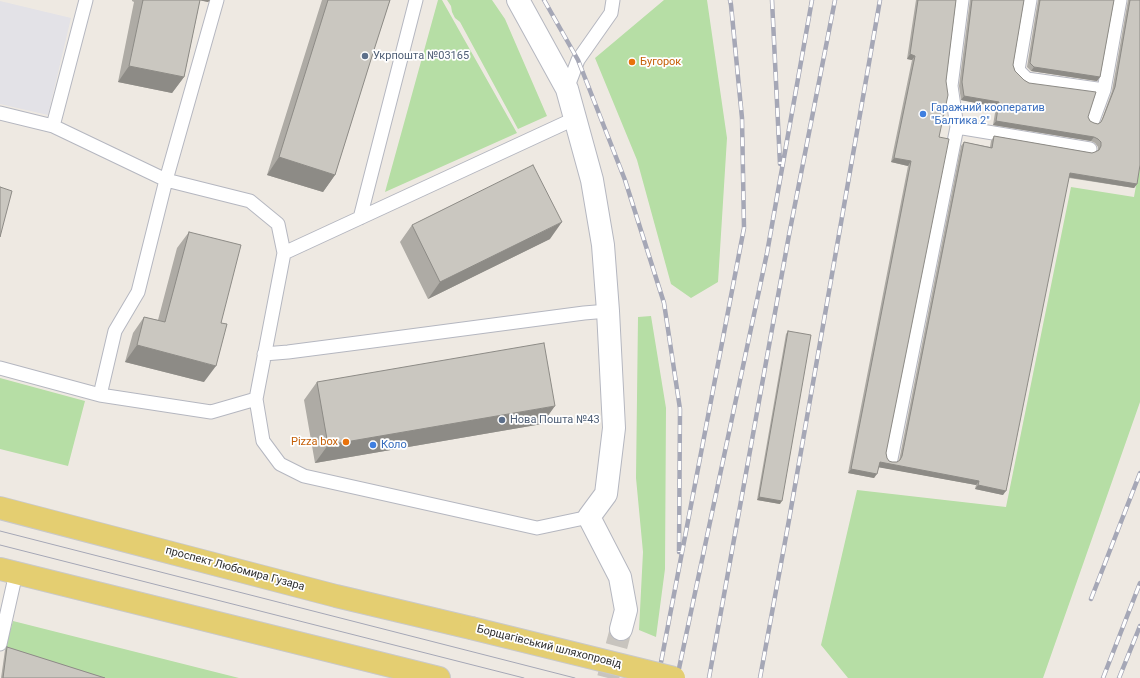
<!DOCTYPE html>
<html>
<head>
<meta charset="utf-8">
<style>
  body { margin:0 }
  canvas { display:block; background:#eee9e2 }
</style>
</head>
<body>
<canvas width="1140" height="678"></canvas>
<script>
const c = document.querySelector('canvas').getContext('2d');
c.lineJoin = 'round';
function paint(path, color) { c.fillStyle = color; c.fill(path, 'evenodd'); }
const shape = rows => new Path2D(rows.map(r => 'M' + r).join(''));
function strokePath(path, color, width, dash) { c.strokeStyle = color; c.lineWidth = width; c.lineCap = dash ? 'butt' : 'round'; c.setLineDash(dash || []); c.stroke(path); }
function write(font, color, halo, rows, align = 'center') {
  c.font = font + ' Roboto,sans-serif'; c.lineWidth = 3.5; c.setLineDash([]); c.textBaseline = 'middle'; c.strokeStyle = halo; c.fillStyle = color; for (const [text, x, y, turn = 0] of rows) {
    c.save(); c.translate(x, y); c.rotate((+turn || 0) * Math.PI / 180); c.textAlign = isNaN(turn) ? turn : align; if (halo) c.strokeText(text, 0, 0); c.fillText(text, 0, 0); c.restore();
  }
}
paint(shape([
  [0,1,71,18,48,115,0,104]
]), '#e3e2e7');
paint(shape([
  [438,0,442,0,517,133,385,192],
  [447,0,492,0,505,19,547,116,518,129,460,22,455,18,452,12,451,6],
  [664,0,707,0,727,138,718,282,691,298,671,284,637,160,595,58],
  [1140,163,1140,402,1043,678,848,678,821,645,857,490,1006,507,1071,187,1134,197],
  [651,316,666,408,665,569,656,637,639,630,643,552,636,478,638,317],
  [0,378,85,401,68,466,0,449],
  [13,621,239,678,93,678,5,650]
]), '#b6dea5');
strokePath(shape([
  [608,678,621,629]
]), '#c8c4be', 22, [22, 11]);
const lane = shape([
  [217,0,166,180,250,201,278,224,284,253,256,399,263,441,280,464,304,476,537,528,589,517],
  [1030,0,1018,70,1027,79,1104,90],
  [567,89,578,60,611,13,613,0],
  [0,113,53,126,166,180,138,292,115,331,100,395],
  [1093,120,1104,90,1120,0],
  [53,126,86,0],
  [957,127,1090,149],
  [360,218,416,0],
  [284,253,576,118],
  [264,354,288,352,365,342,584,313,608,311],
  [0,368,100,395,211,412,256,399],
  [891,459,957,127,951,86,962,0],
  [0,644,16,573]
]);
const street = shape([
  [518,0,567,89,592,180,603,245,608,311,614,428,606,494,589,517,620,577,626,610,621,629]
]);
const primary = shape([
  [0,508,336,596,471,628],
  [0,569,439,678]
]);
strokePath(lane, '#b5b7c0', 15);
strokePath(street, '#b5b7c0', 24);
strokePath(primary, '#c9c9c9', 24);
strokePath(lane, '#fff', 13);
strokePath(street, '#fff', 22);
strokePath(primary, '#e4ce71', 22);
strokePath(shape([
  [0,531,575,678],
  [0,545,524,678]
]), '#a5a7b6', 1);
const rail = shape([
  [544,0,578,60,625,180,664,303,680,409,679,552],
  [772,0,780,164],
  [1091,599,1140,473],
  [658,678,744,228,742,118,731,5,730,0],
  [677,678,767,253,812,0],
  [709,678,789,235,835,0],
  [760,678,789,520,880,0],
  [1103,678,1140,583],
  [1119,678,1140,626]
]);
strokePath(rail, '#a5a7b6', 4.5);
strokePath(rail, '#fff', 3, [9]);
const primaryBridge = shape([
  [471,628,674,678]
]);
strokePath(primaryBridge, '#c9c9c9', 24, []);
strokePath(primaryBridge, '#e4ce71', 22);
paint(shape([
  [132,0,210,0,208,2,200,0,184,77,172,93,118,82,134,2,132,1],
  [322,0,390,0,372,55,335,175,323,192,267,175],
  [916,0,956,0,939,137,886,453,887,458,889,461,892,462,897,462,899,461,961,146,964,142,990,147,991,141,994,136,1092,153,1095,152,1098,150,1098,147,1095,143,1091,141,993,125,996,107,961,100,959,86,970,0,1024,0,1013,65,1015,71,1024,80,1088,117,1090,121,1094,123,1098,124,1101,122,1112,91,1128,0,1140,0,1137,184,1134,188,1069,178,1003,495,975,489,976,485,879,467,874,478,848,473,908,166,891,162,912,60,907,59],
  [1038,0,1114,0,1100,77,1097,81,1031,71,1027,67],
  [412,225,550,239,428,299,400,242],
  [189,232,204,382,125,362,133,333,144,317,158,320,177,248],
  [788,331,780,504,757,500,786,334],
  [317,382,542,424,315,463,304,400],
  [7,647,105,678,1,678,5,650]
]), '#aeaba5');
paint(shape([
  [198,0,210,0,208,2],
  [910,54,915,56,912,60,907,59],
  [129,66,184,77,172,93,118,82],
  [1034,67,1100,77,1097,81,1031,71],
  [964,96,999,102,996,107,961,100],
  [996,121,1094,137,1091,141,993,125],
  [279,157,335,175,323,192,267,175],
  [894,158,911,161,908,166,891,162],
  [1070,173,1137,184,1134,188,1067,177],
  [562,222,550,239,428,299,440,282],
  [137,345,216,366,204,382,125,362],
  [555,406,542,424,315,463,328,445],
  [880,462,979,481,976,485,877,467],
  [851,469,877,474,874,478,848,473],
  [978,485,1006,491,1003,495,975,489],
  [759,497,782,501,780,504,757,500]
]), '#8d8b86');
const building = shape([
  [143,0,200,0,184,77,129,66,143,0],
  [328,0,390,0,373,53,335,175,279,157,328,0],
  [918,0,956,0,946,81,948,95,939,137,949,139,886,453,887,458,889,461,892,462,897,462,900,460,902,456,964,142,992,148,994,136,1092,153,1095,152,1099,150,1101,146,1101,142,1098,139,1094,137,996,121,999,102,964,96,962,82,972,0,1024,0,1013,65,1015,71,1024,80,1029,83,1096,92,1088,117,1090,121,1094,123,1098,124,1101,122,1103,118,1115,87,1130,0,1140,0,1140,165,1137,184,1070,173,1006,491,978,485,979,481,880,462,877,474,851,469,911,161,894,158,915,56,910,54,918,0],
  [1040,0,1114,0,1100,77,1034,67,1030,63,1040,0],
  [533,165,562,222,440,282,412,225,533,165],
  [0,187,12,191,0,237,0,187],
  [189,232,241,245,221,323,227,324,216,366,137,345,144,317,165,322,189,232],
  [788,331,811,335,782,501,759,497,788,331],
  [544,343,555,406,328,445,317,382,544,343],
  [7,647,105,678,3,678,7,647]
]);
paint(building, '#cac7c0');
strokePath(building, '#8d8b86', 1);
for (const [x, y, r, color] of [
  [365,56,4,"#5c6f8a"],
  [632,62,4,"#e8710a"],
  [923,114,4,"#3f7fe0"],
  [502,420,4,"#5c6f8a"],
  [346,442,4,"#e8710a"],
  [373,445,4,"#3f7fe0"]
]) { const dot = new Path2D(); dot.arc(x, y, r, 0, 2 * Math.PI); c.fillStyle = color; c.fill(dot); strokePath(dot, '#fff', 1.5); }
write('11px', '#4e5e75', '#fff', [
  ["Укрпошта №03165",373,56],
  ["Нова Пошта №43",510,420]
], 'left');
write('11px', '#c56008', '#fff', [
  ["Бугорок",640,62],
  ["Pizza box",338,442,"right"]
], 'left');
write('11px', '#366cbe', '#fff', [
  ["Гаражний кооператив",931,108],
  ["\"Балтика 2\"",931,121],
  ["Коло",381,445]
], 'left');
write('11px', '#2e2e2e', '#fff', [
  ["проспект Любомира Гузара",235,569,15],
  ["Борщагівський шляхопровід",549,647,14]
]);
</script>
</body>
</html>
